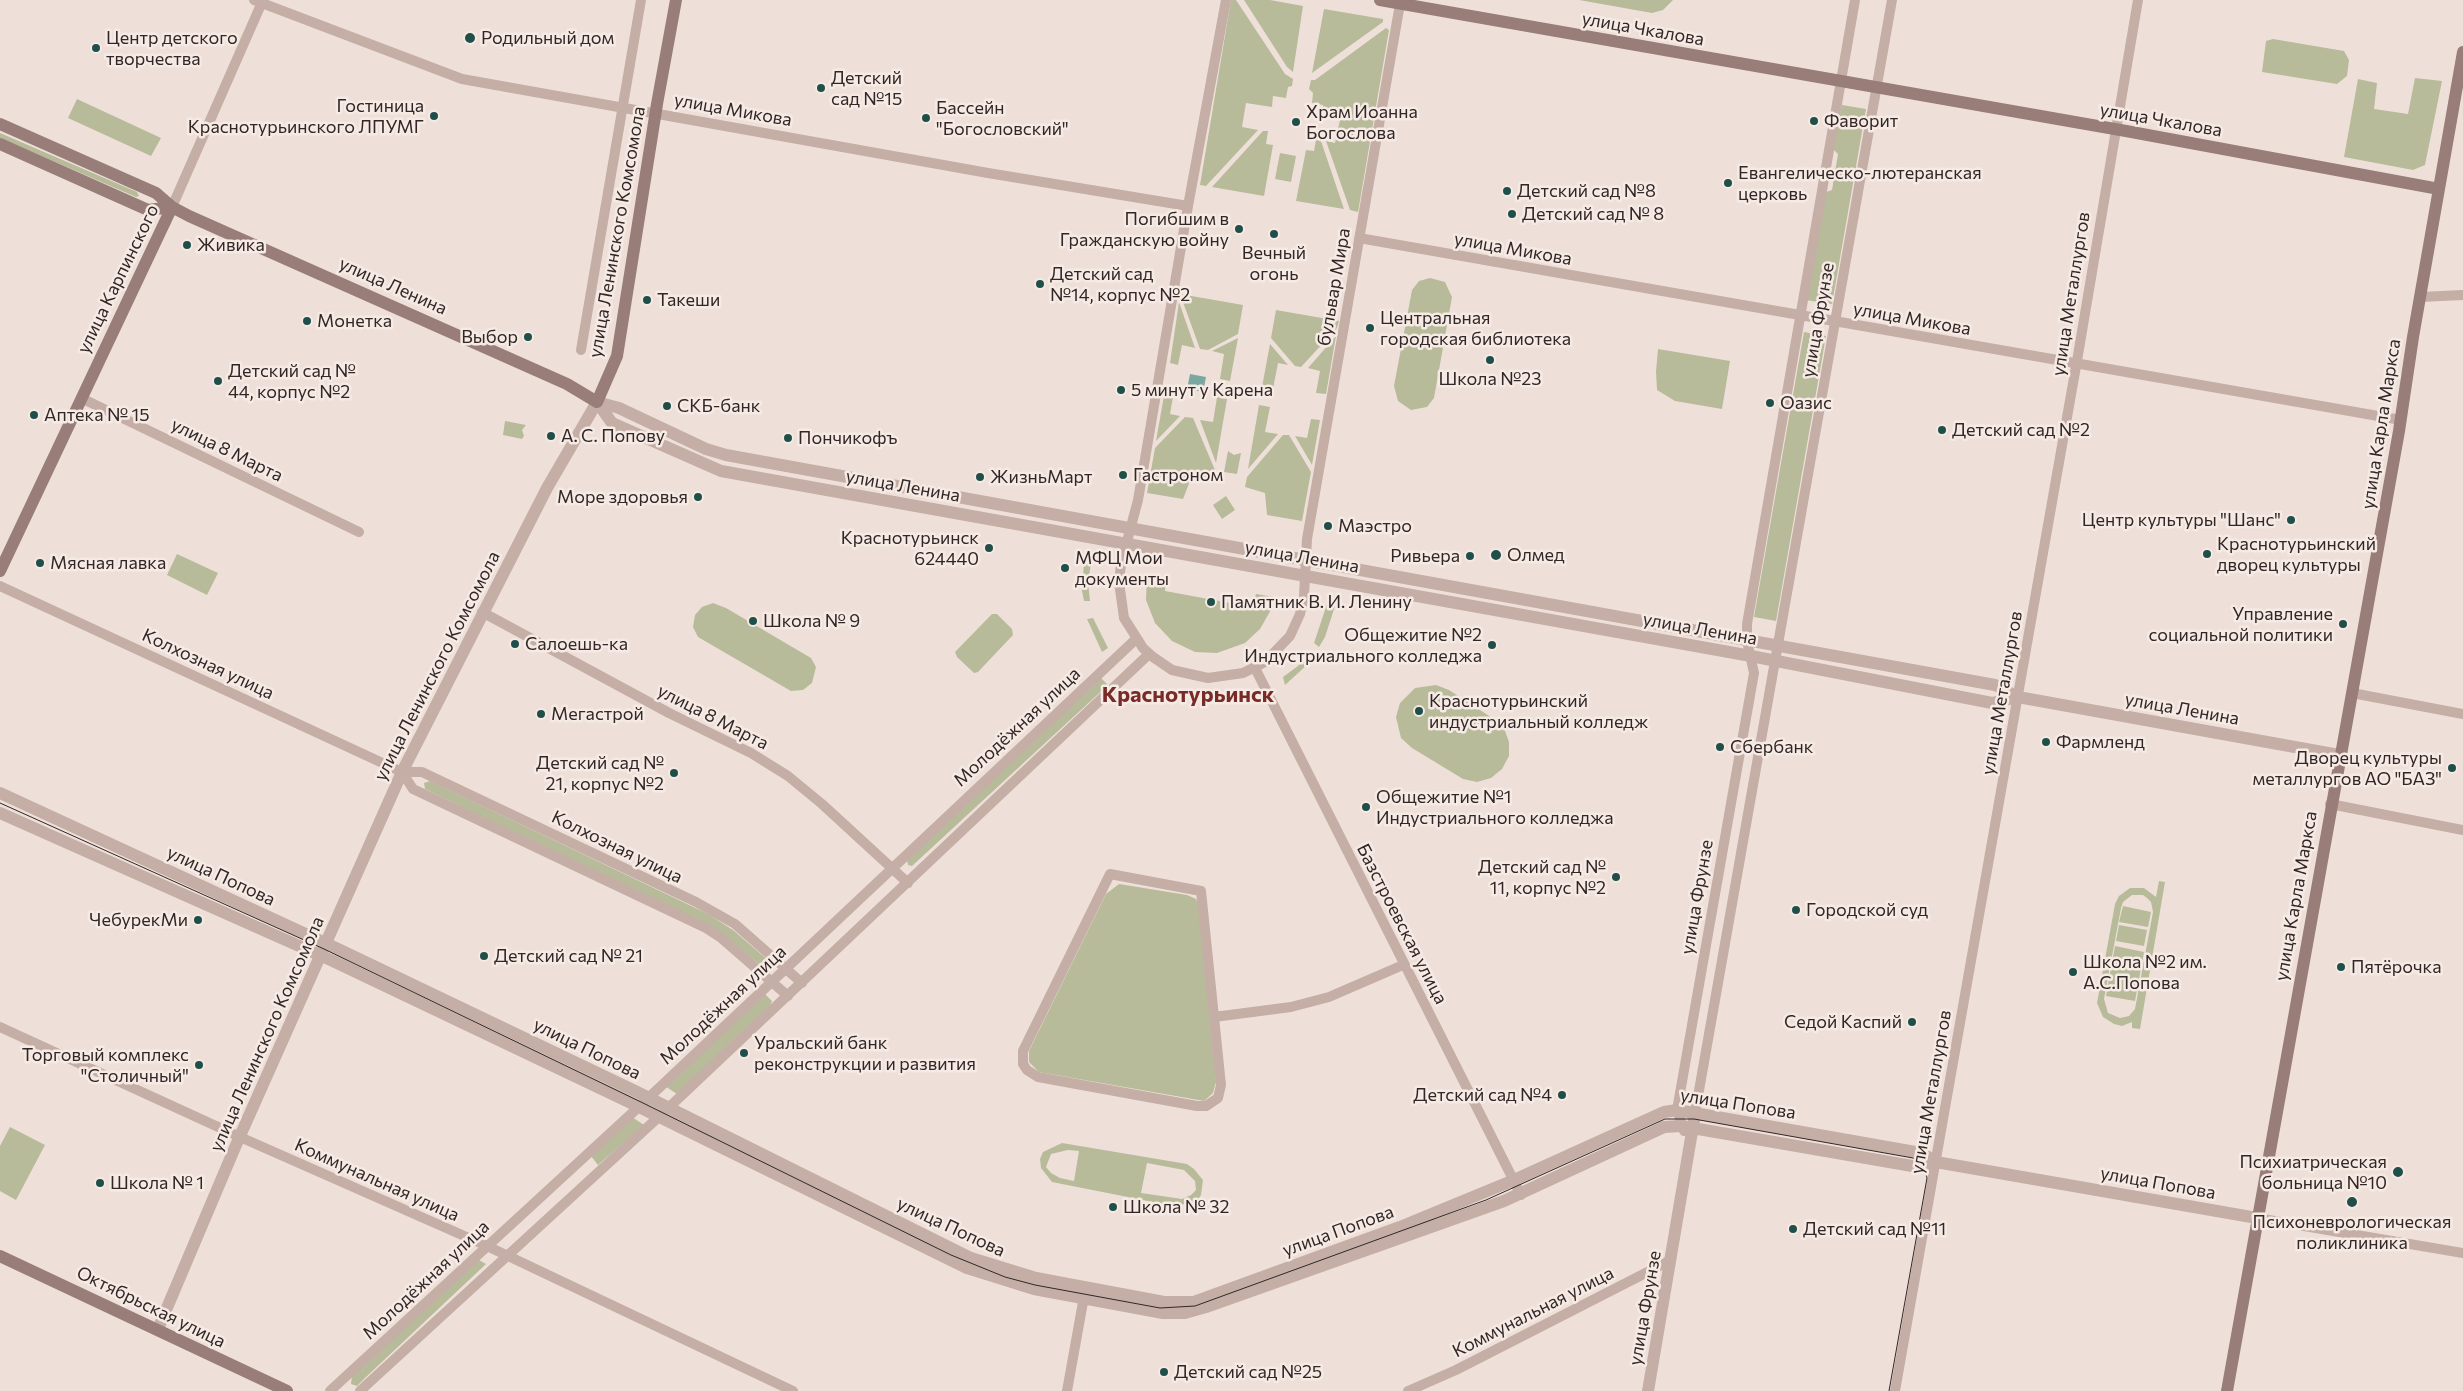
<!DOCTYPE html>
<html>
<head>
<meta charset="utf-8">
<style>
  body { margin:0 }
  canvas { display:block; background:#eee0d9 }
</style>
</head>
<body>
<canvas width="2463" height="1391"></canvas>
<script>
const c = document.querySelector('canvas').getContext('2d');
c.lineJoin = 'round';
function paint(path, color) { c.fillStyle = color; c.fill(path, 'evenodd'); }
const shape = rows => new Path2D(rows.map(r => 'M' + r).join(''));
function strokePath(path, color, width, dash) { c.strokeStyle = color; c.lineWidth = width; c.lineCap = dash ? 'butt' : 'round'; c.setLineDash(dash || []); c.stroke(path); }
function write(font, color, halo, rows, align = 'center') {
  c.font = font + ' Commissioner,sans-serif'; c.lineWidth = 5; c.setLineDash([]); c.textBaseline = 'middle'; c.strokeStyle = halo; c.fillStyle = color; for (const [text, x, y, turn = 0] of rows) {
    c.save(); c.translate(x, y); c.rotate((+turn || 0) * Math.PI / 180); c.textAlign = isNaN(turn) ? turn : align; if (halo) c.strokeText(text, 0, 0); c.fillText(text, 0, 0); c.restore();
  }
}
paint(shape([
  [1231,0,1236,0,1285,74,1293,79,1292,86,1288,87,1286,98,1273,96,1272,107,1246,103,1242,127,1258,130,1206,186,1200,185],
  [1244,0,1270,0,1303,6,1293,72,1287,67],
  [1579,0,1673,0,1663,10,1652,13],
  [1324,9,1383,19,1383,22,1312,73],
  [1386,28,1389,30,1358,212,1350,210,1326,141,1335,143,1340,120,1322,117,1323,105,1312,103,1313,93,1309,89,1311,80,1315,80],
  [2273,39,2344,51,2349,60,2347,76,2337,84,2262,72,2266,41],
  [2415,78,2442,81,2425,165,2413,170,2344,157,2358,79,2377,83,2374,109,2408,114],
  [77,99,161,138,151,156,68,118],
  [1842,105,1866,109,1832,304,1805,300,1826,192,1832,190,1838,154,1833,149],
  [1263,131,1268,131,1266,144,1273,145,1264,196,1212,187],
  [0,133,137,192,139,196,136,197,0,138],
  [1316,140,1321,141,1344,209,1296,201,1306,150,1314,151],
  [1280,153,1296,156,1291,182,1275,179],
  [1430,278,1445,282,1452,297,1434,398,1427,407,1411,410,1398,401,1394,386,1412,290,1419,281],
  [1180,294,1243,305,1238,334,1208,350,1200,349],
  [1179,302,1195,348,1182,345,1178,365,1170,363],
  [1276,310,1339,321,1337,328,1301,367,1295,366,1271,338],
  [1804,332,1826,336,1776,621,1754,617],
  [1336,336,1326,394,1316,393,1320,371,1308,368],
  [1238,338,1230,381,1220,379,1224,354,1212,351],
  [1270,344,1288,365,1278,363,1273,389,1262,387],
  [1658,349,1730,361,1722,409,1675,401,1657,390,1656,372],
  [1165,390,1174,391,1170,414,1180,416,1156,441],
  [1217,397,1227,399,1216,463,1200,420,1213,422],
  [1259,405,1270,407,1265,432,1278,434,1248,469],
  [1185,417,1193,418,1215,470,1213,481,1190,481,1183,499,1147,493,1155,448],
  [1311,419,1320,420,1312,465,1295,436,1307,438],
  [505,421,526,425,522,430,524,436,522,439,503,435],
  [1283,435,1289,435,1311,472,1302,521,1267,515,1265,493,1245,487,1247,477],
  [1228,451,1234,455,1241,453,1237,474,1224,472],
  [1226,496,1235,510,1222,519,1213,505],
  [177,554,218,573,207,595,167,575],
  [1084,562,1091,564,1088,582,1090,601,1084,601,1082,591],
  [1147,575,1166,578,1165,591,1252,607,1256,594,1274,597,1272,608,1260,629,1245,643,1217,653,1195,652,1172,641,1155,623,1146,600],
  [713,603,726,608,811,658,816,667,812,683,803,690,791,691,698,637,693,627,695,615,702,607],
  [1327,604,1335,606,1325,637,1319,647,1314,643],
  [992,614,997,614,1012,629,1013,635,978,672,974,673,957,657,955,652],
  [1093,618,1108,648,1102,652,1087,619],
  [1308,652,1314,656,1308,664,1285,685,1283,677,1298,666],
  [1101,678,1108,685,912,866,908,865,907,859],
  [1436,685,1449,690,1500,723,1504,728,1509,742,1509,756,1502,769,1491,778,1477,782,1463,779,1412,748,1401,738,1396,717,1400,703,1415,688],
  [430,781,708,914,733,930,769,961,770,967,765,969,725,936,425,789,424,783],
  [2159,881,2165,882,2140,1029,2132,1028,2132,1022,2122,1026,2114,1024,2103,1017,2097,1003,2115,904,2119,896,2130,888,2144,888,2156,897],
  [2132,895,2143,895,2147,898,2151,902,2153,912,2135,1009,2129,1016,2120,1018,2108,1013,2104,999,2121,908,2123,902],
  [1119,884,1187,895,1196,899,1198,903,1216,1082,1213,1093,1204,1101,1039,1072,1029,1062,1029,1051,1106,894],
  [2123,906,2151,912,2148,927,2119,922],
  [2119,925,2147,930,2144,946,2116,941],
  [2115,946,2144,952,2135,1001,2106,996],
  [765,994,772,1001,769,1009,677,1094,665,1086],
  [632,1117,644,1125,598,1165,591,1156],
  [10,1127,45,1145,16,1200,0,1191,0,1146],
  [1062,1143,1187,1164,1194,1169,1203,1180,1201,1195,1197,1201,1188,1204,1168,1205,1052,1182,1041,1168,1040,1159,1043,1152],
  [1068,1150,1079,1151,1074,1181,1060,1178,1051,1173,1046,1167,1051,1154],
  [1147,1163,1184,1170,1195,1181,1196,1190,1191,1195,1182,1199,1141,1193],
  [479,1260,486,1264,366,1377,357,1386,351,1384,352,1375]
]), '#b7bb9a');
paint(shape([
  [1190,374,1206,377,1203,392,1187,389]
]), '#7aa8a1');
strokePath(shape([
  [254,0,462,79,988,173,1188,206],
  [1226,0,1188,206,1138,500,1121,564,1119,582,1124,618,1143,648,1153,657,1172,670,1208,678,1243,673,1265,662,1290,636,1300,614,1304,596,1307,539,1400,4],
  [172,207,263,0],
  [1359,238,2401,420],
  [2420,297,2463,295],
  [581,350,641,0],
  [81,398,359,532],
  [0,586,402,772,422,772,696,902,735,924,802,983],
  [482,612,669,713,751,753,788,776,822,804,908,883],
  [1255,668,1521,1195],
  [2352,693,2463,714],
  [402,772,413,789,706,928,720,937,788,996],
  [2330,804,2463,830],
  [1110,874,1201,891,1221,1085,1218,1098,1206,1106,1197,1106,1038,1077,1027,1070,1023,1064,1023,1051,1110,874],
  [1214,1017,1291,1007,1329,997,1403,965],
  [0,1027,240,1137,487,1246,793,1391],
  [1695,1113,1892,0],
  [1684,1131,1677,1110,1754,673,1747,641,1747,624,1855,0],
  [2257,1218,2463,1253],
  [330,1391,643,1103,1136,639],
  [360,1391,663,1113,1149,654],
  [1067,1391,1085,1291],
  [1408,1391,1456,1370,1671,1260],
  [1895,1391,2078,355,2138,0]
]), '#c5aea6', 10);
strokePath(shape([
  [597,402,619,408,706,449,726,455,1995,685,2018,697,2339,755],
  [597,402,612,423,721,471,1751,656,1992,703,2018,697],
  [0,793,338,949,637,1092,971,1258,1036,1278,1164,1302,1194,1302,1400,1227,1514,1180,1664,1112,1677,1110,1921,1153,1936,1162,2257,1218],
  [0,813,333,961,627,1101,967,1268,1034,1289,1163,1313,1185,1313,1206,1307,1504,1201,1664,1127,1681,1126,1918,1167,1936,1162],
  [158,1329,236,1145,402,772,547,488,597,402],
  [1648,1391,1694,1120]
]), '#c5aea6', 12);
strokePath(shape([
  [1380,0,2126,131,2439,189],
  [0,124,156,193,172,207,189,216,567,384,597,402,617,356,657,104,676,0],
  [0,144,148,210,172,207],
  [0,571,172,207],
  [0,1256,287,1391],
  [2227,1391,2399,431,2413,337,2463,52]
]), '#987d78', 12);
strokePath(shape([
  [0,803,324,949,643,1103,951,1255,1005,1277,1035,1285,1160,1308,1195,1306,1486,1200,1665,1119,1694,1119,1913,1158,1924,1165,1927,1178,1889,1391]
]), '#322726', 1);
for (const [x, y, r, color] of [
  [470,38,6,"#204f49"],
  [96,48,5,"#204f49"],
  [821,88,5,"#204f49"],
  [434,116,5,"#204f49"],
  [926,118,5,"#204f49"],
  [1814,121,5,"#204f49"],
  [1296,122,5,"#204f49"],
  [1728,183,5,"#204f49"],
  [1507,191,5,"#204f49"],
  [1512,214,5,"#204f49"],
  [1239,229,5,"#204f49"],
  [1274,234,5,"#204f49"],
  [187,245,5,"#204f49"],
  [1040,284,5,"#204f49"],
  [647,300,5,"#204f49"],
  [307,321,5,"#204f49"],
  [1370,328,5,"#204f49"],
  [528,337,5,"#204f49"],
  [1490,360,5,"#204f49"],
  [218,381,5,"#204f49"],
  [1121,390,5,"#204f49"],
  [1770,403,5,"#204f49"],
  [667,406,5,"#204f49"],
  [34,415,5,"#204f49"],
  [1942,430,5,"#204f49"],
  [551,436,5,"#204f49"],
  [788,438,5,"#204f49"],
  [1123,475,5,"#204f49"],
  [980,477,5,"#204f49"],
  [698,497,5,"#204f49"],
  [2291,520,5,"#204f49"],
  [1328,526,5,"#204f49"],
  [989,548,5,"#204f49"],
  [2207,554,5,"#204f49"],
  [1496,555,6,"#204f49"],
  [1470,556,5,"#204f49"],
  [40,563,5,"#204f49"],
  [1065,568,5,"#204f49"],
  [1211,602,5,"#204f49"],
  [753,621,5,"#204f49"],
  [2343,624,5,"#204f49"],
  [515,644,5,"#204f49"],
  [1492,645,5,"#204f49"],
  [1419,711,5,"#204f49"],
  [541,714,5,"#204f49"],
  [2046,742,5,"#204f49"],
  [1720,747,5,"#204f49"],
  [2452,768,5,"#204f49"],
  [674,773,5,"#204f49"],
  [1366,807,5,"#204f49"],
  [1616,877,5,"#204f49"],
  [1796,910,5,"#204f49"],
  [198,920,5,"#204f49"],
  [484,956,5,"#204f49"],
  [2341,967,5,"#204f49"],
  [2073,972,5,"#204f49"],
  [1912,1022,5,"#204f49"],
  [744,1053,5,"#204f49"],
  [199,1065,5,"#204f49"],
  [1562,1095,5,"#204f49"],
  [2398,1172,6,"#204f49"],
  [100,1183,5,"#204f49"],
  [2352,1202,6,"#204f49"],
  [1113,1207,5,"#204f49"],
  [1793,1229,5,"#204f49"],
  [1164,1372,5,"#204f49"]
]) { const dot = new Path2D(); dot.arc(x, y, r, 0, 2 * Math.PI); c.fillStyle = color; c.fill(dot); strokePath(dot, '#f6eae4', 2); }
write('18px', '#322726', '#f6eae4', [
  ["улица Чкалова",1643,29,10],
  ["улица Микова",733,110,10],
  ["улица Чкалова",2161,120,10],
  ["улица Ленинского Комсомола",617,232,-80],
  ["улица Микова",1513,249,10],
  ["улица Карпинского",118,279,-64],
  ["улица Ленина",393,286,24],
  ["бульвар Мира",1334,287,-80],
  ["улица Металлургов",2071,294,-81],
  ["улица Микова",1912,319,10],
  ["улица Фрунзе",1818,320,-80],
  ["улица Карла Маркса",2381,424,-81],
  ["улица 8 Марта",227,450,26],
  ["улица Ленина",903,486,10],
  ["улица Ленина",1302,557,10],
  ["улица Ленина",1700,629,10],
  ["Колхозная улица",208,664,25],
  ["улица Ленинского Комсомола",437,666,-63],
  ["улица Металлургов",2002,693,-80],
  ["улица Ленина",2182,709,10],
  ["улица 8 Марта",713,717,27],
  ["Молодёжная улица",1017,727,-43],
  ["Колхозная улица",617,847,26],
  ["улица Попова",221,876,25],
  ["улица Карла Маркса",2296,896,-80],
  ["улица Фрунзе",1697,897,-80],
  ["Базстроевская улица",1402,924,63],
  ["Молодёжная улица",723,1005,-43],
  ["улица Ленинского Комсомола",267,1034,-66],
  ["улица Попова",587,1049,26],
  ["улица Металлургов",1931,1092,-80],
  ["улица Попова",1738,1104,9],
  ["Коммунальная улица",377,1180,24],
  ["улица Попова",2158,1183,10],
  ["улица Попова",951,1227,25],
  ["улица Попова",1338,1231,-20],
  ["Молодёжная улица",426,1280,-43],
  ["Октябрьская улица",151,1307,26],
  ["улица Фрунзе",1645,1308,-80],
  ["Коммунальная улица",1533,1312,-27]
]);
write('18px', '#322726', '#f6eae4', [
  ["Центр детского",106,38],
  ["творчества",106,59],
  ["Родильный дом",481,38],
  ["Детский",831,78],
  ["сад №15",831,99],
  ["Гостиница",424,106,"right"],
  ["Краснотурьинского ЛПУМГ",424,127,"right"],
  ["Бассейн",936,108],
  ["\"Богословский\"",936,129],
  ["Храм Иоанна",1306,112],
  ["Богослова",1306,133],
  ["Фаворит",1824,121],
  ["Евангелическо-лютеранская",1738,173],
  ["церковь",1738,194],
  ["Детский сад №8",1517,191],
  ["Детский сад № 8",1522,214],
  ["Погибшим в",1229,219,"right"],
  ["Гражданскую войну",1229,240,"right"],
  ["Живика",197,245],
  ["Вечный",1274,253,"center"],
  ["огонь",1274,274,"center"],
  ["Детский сад",1050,274],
  ["№14, корпус №2",1050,295],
  ["Такеши",657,300],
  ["Центральная",1380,318],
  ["городская библиотека",1380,339],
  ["Монетка",317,321],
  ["Выбор",518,337,"right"],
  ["Детский сад №",228,371],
  ["44, корпус №2",228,392],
  ["Школа №23",1490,379,"center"],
  ["5 минут у Карена",1131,390],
  ["Оазис",1780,403],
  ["СКБ-банк",677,406],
  ["Аптека № 15",44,415],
  ["Детский сад №2",1952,430],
  ["А. С. Попову",561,436],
  ["Пончикофъ",798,438],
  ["Гастроном",1133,475],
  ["ЖизньМарт",990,477],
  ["Море здоровья",688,497,"right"],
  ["Центр культуры \"Шанс\"",2281,520,"right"],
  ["Маэстро",1338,526],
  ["Краснотурьинск",979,538,"right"],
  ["624440",979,559,"right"],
  ["Краснотурьинский",2217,544],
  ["дворец культуры",2217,565],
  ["Олмед",1507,555],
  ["Ривьера",1460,556,"right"],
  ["МФЦ Мои",1075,558],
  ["документы",1075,579],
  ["Мясная лавка",50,563],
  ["Памятник В. И. Ленину",1221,602],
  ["Управление",2333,614,"right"],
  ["социальной политики",2333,635,"right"],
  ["Школа № 9",763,621],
  ["Общежитие №2",1482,635,"right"],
  ["Индустриального колледжа",1482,656,"right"],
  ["Салоешь-ка",525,644],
  ["Краснотурьинский",1429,701],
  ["индустриальный колледж",1429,722],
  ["Мегастрой",551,714],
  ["Фармленд",2056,742],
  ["Сбербанк",1730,747],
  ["Дворец культуры",2442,758,"right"],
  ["металлургов АО \"БАЗ\"",2442,779,"right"],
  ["Детский сад №",664,763,"right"],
  ["21, корпус №2",664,784,"right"],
  ["Общежитие №1",1376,797],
  ["Индустриального колледжа",1376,818],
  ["Детский сад №",1606,867,"right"],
  ["11, корпус №2",1606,888,"right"],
  ["Городской суд",1806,910],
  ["ЧебурекМи",188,920,"right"],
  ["Детский сад № 21",494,956],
  ["Школа №2 им.",2083,962],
  ["А.С.Попова",2083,983],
  ["Пятёрочка",2351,967],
  ["Седой Каспий",1902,1022,"right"],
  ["Уральский банк",754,1043],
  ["реконструкции и развития",754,1064],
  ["Торговый комплекс",189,1055,"right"],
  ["\"Столичный\"",189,1076,"right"],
  ["Детский сад №4",1552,1095,"right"],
  ["Психиатрическая",2387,1162,"right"],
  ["больница №10",2387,1183,"right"],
  ["Школа № 1",110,1183],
  ["Школа № 32",1123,1207],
  ["Психоневрологическая",2352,1222,"center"],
  ["поликлиника",2352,1243,"center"],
  ["Детский сад №11",1803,1229],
  ["Детский сад №25",1174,1372]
], 'left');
write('bold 22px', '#782b27', '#f6eae4', [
  ["Краснотурьинск",1188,695]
]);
</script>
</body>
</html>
